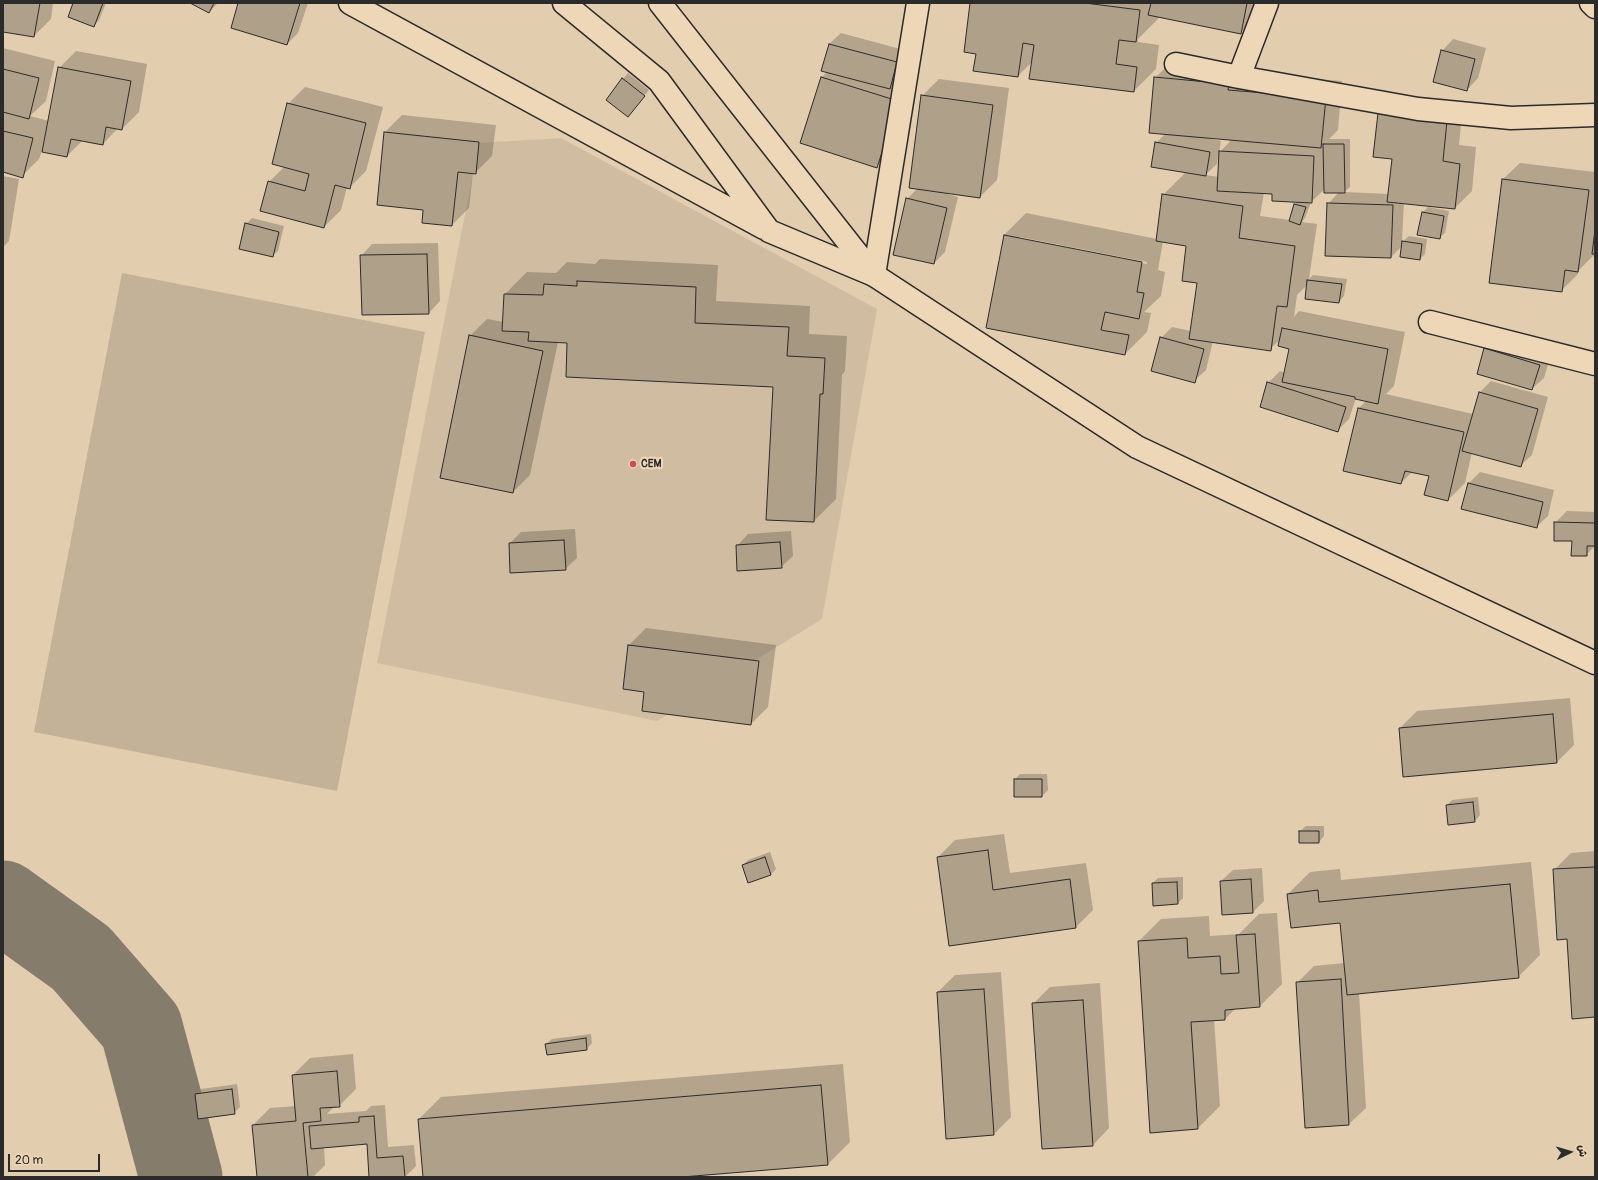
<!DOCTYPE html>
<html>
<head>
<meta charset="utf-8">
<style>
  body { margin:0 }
  #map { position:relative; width:1598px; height:1180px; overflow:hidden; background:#e2cdae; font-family:Pangolin,"Playpen Sans Arabic",sans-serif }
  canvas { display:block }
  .frame { position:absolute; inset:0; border:4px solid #2b2b2b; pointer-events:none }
  .north { position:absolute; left:1550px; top:1132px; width:40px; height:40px; -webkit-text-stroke:3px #eed7b6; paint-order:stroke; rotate:85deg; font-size:11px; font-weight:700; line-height:16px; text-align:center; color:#2b2b2b }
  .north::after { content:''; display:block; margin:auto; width:14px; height:18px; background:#2b2b2b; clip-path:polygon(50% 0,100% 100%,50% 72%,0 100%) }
  .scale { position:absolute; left:8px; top:1154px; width:92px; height:18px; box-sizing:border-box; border:2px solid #2b2b2b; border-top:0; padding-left:5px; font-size:12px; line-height:14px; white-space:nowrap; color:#2b2b2b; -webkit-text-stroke:3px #eed7b6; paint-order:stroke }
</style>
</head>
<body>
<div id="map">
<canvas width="1598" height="1180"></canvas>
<div class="frame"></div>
<div class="north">ش</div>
<div class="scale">20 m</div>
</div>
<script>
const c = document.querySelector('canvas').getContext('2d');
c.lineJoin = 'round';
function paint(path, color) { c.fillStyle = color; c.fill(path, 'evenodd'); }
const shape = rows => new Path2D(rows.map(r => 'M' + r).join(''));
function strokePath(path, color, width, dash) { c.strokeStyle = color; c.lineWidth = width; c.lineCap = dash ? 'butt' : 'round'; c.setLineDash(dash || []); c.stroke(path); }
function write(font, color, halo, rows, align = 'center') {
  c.font = font + ' Pangolin,sans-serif'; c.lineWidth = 4; c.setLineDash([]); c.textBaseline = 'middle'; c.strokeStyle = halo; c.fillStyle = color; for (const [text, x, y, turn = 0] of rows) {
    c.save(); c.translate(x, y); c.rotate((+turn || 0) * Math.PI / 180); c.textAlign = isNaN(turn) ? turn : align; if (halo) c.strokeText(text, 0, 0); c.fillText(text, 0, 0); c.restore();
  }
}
paint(shape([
  [561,138,877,309,822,619,657,721,377,663,479,143]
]), '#d0bda1');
paint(shape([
  [122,273,425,332,337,791,34,732]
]), '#c4b298');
paint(shape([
  [3,3,53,3,51,19,34,36,3,31],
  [74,3,106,3,99,20,94,26],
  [192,3,218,3,209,12],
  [239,3,308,3,298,33,287,44],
  [971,3,1260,3,1258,16,1241,32,1158,16,1158,19,1138,39,1138,42,1159,45,1156,69,1134,91,1030,79,1033,61,1018,76,977,53],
  [841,33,908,51,893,150,876,166,822,77,827,72,829,44],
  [1453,39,1486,48,1478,78,1467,90,1442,51],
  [3,48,55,61,46,101,30,116,49,121,59,68,76,51,147,64,139,112,122,129,118,128,103,144,83,140,67,156,42,151,39,159,22,176,3,171],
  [1172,61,1244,73,1342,81,1338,130,1329,139,1350,139,1350,187,1344,192,1389,194,1393,158,1463,104,1459,145,1476,147,1472,191,1455,208,1404,202,1402,242,1409,236,1427,239,1425,254,1420,259,1403,245,1391,257,1328,204,1339,192,1325,189,1311,202,1305,218,1302,222,1317,224,1309,279,1313,275,1347,279,1344,296,1339,302,1307,285,1297,295,1294,317,1299,311,1405,332,1394,386,1386,394,1473,414,1480,392,1491,381,1548,397,1532,455,1520,466,1472,452,1465,483,1448,500,1430,475,1413,471,1401,483,1359,408,1367,400,1356,398,1349,419,1338,430,1268,383,1280,371,1285,373,1290,348,1280,340,1270,349,1213,341,1206,370,1194,381,1161,338,1172,327,1191,331,1198,282,1187,245,1163,241,1158,270,1165,272,1161,296,1144,312,1151,313,1147,332,1125,354,1004,235,1026,213,1157,239,1163,195,1186,172,1156,143,1166,133,1155,78],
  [1206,137,1232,139,1219,153,1221,141,1206,138],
  [1218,155,1220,155,1219,177,1205,175,1217,164],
  [1264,193,1273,193,1298,201,1295,204,1290,220,1260,216],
  [1020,237,1147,262,1147,264,1020,239],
  [628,73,649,90,633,110,623,79],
  [939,79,1009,88,997,180,980,197,943,192,943,193,958,197,945,252,934,263,907,199,918,188,922,96],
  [305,87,383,107,366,171,349,188,347,187,341,210,324,227,269,182,284,167,288,104],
  [402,115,496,125,492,156,475,173,473,173,469,208,452,225,424,209,385,132],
  [1520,163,1595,172,1595,254,1579,270,1578,274,1561,291,1503,179],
  [3,176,19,179,9,241,3,247],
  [1428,207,1449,211,1445,233,1439,238,1423,212],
  [252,218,284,226,278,251,272,256,246,224],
  [438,243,440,301,429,313,361,256,372,244],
  [600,259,718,265,716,301,810,306,809,334,847,336,845,371,842,375,836,499,814,521,774,386,568,342,558,342,530,475,513,492,470,336,487,319,504,322,505,294,527,272,556,273,567,262,595,264],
  [1496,338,1551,354,1544,378,1532,389,1485,349],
  [1480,472,1554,490,1548,516,1536,527,1469,483],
  [1567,511,1595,512,1595,546,1586,555,1555,523],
  [575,529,577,558,565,569,510,543,521,532],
  [791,531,793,556,781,567,737,546,748,534],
  [646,628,776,645,768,707,751,724,645,691,629,645],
  [1570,698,1574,745,1557,762,1400,728,1417,711],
  [1020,774,1047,774,1048,790,1042,796,1015,796,1015,779],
  [1478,797,1480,815,1475,821,1449,824,1447,805,1452,800],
  [1306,826,1324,826,1324,836,1319,842,1300,831],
  [1004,834,1010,873,1086,863,1093,910,1076,927,950,945,938,857,955,840],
  [1595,851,1595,1016,1568,938,1554,870,1571,853],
  [770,852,776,869,771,874,743,865,748,860],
  [1531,862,1540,955,1518,977,1359,993,1366,1108,1349,1124,1297,983,1314,966,1345,963,1341,922,1288,894,1310,872,1340,869,1341,880],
  [1262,868,1264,901,1253,912,1223,914,1221,881,1233,870],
  [1183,877,1183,898,1178,903,1153,883,1158,878],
  [1277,913,1282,984,1260,1006,1236,1008,1225,1019,1214,1019,1220,1106,1198,1128,1139,941,1161,919,1209,916,1210,936,1239,934,1259,914],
  [1001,972,1011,1117,994,1134,947,1138,938,992,955,975],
  [1100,983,1109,1128,1093,1145,1033,1004,1050,987],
  [591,1034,592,1043,587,1049,546,1044,552,1039],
  [353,1054,356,1089,339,1106,335,1106,327,1114,366,1111,371,1106,385,1105,388,1147,414,1145,416,1166,405,1177,370,1177,368,1143,324,1147,325,1165,313,1177,258,1177,253,1125,270,1108,296,1106,293,1075,310,1058],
  [843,1064,850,1142,828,1164,670,1177,424,1177,419,1119,441,1097],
  [237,1084,240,1107,234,1113,196,1094,201,1089]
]), '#0003');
strokePath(shape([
  [3,902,81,958,141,1027,181,1177]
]), '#867c6c', 83);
const building = shape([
  [3,3,40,3,34,37,3,32,3,3],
  [73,3,103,3,94,27,68,17,73,3],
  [190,3,214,3,209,13,190,3],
  [238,3,300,3,287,45,231,28,238,3],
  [970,3,1085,3,1140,10,1136,42,1119,40,1116,64,1137,67,1134,92,1029,79,1034,45,1023,43,1018,77,973,71,976,54,964,52,970,3],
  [1151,3,1247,3,1241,34,1148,15,1151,3],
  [829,44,897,62,890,89,821,71,829,44],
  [1441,50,1475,59,1467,91,1433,82,1441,50],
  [58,67,131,81,122,130,106,127,103,145,71,139,67,157,42,152,58,67],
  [3,69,39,78,29,119,3,112,3,69],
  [821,77,898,101,877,168,800,143,821,77],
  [1154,77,1229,84,1228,90,1326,98,1321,148,1149,133,1154,77],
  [622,78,645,96,628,117,606,100,622,78],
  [921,95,993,105,980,198,909,188,921,95],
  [287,103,366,123,350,189,335,185,324,228,260,211,268,181,305,191,309,174,272,164,287,103],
  [1378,113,1447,121,1443,161,1460,164,1455,209,1387,202,1392,159,1373,157,1378,113],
  [3,131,33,138,23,178,3,172,3,131],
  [384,132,479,142,476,174,458,172,452,226,422,223,423,210,377,205,384,132],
  [1155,142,1210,152,1206,176,1151,167,1155,142],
  [1323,144,1344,144,1345,193,1324,193,1323,144],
  [1219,151,1314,156,1312,203,1272,201,1272,194,1217,191,1219,151],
  [1502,179,1589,190,1578,272,1565,270,1562,292,1489,283,1502,179],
  [1162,194,1243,206,1239,238,1295,246,1287,307,1277,306,1271,351,1189,339,1197,283,1182,281,1186,246,1156,241,1162,194],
  [906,198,947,208,934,264,893,255,906,198],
  [1327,203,1393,205,1391,258,1325,256,1327,203],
  [1294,204,1306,207,1300,225,1289,221,1294,204],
  [1422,212,1444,216,1440,239,1417,235,1422,212],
  [245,223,279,232,273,257,239,249,245,223],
  [1595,230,1595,254,1592,254,1595,230],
  [1004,235,1142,262,1137,292,1144,293,1139,319,1105,312,1101,330,1129,335,1125,355,986,328,1004,235],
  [1402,241,1422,244,1420,260,1400,257,1402,241],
  [427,254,429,314,362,315,360,255,427,254],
  [1307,280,1342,284,1339,303,1305,299,1307,280],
  [577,281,696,287,695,323,789,327,787,356,825,358,823,394,820,394,814,522,766,520,773,387,566,377,567,343,528,341,529,332,502,331,504,294,543,295,544,284,577,286,577,281],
  [1282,328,1388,349,1378,404,1355,399,1355,397,1282,382,1289,349,1278,346,1282,328],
  [469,335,543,351,513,493,440,478,469,335],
  [1160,337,1204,349,1195,383,1151,371,1160,337],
  [1484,348,1540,365,1532,390,1477,374,1484,348],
  [1267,382,1346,407,1338,432,1260,407,1267,382],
  [1479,392,1538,409,1521,467,1462,451,1479,392],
  [1358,408,1464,432,1448,501,1424,495,1429,476,1405,471,1401,484,1343,471,1358,408],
  [1468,483,1543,502,1537,528,1461,509,1468,483],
  [1554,522,1595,523,1595,546,1587,546,1587,556,1571,556,1572,541,1554,541,1554,522],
  [564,540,566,570,510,573,509,543,564,540],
  [780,542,782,568,737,571,736,545,780,542],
  [628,645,759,661,751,725,642,711,644,692,623,689,628,645],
  [1553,714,1557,763,1403,777,1399,728,1553,714],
  [1014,779,1042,779,1042,797,1014,797,1014,779],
  [1473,802,1475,822,1448,825,1446,805,1473,802],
  [1299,831,1319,831,1319,843,1299,843,1299,831],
  [988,850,993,890,1070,879,1076,928,949,946,937,857,988,850],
  [765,857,771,875,748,883,742,865,765,857],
  [1595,867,1595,1017,1572,1019,1567,939,1557,940,1553,869,1595,867],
  [1251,879,1253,913,1222,915,1220,881,1251,879],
  [1177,882,1178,904,1153,906,1152,883,1177,882],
  [1510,884,1519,978,1347,995,1340,923,1291,928,1287,894,1318,890,1319,902,1510,884],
  [1255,934,1260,1007,1225,1010,1225,1020,1191,1022,1198,1129,1150,1133,1138,941,1187,938,1188,958,1220,956,1221,974,1239,973,1236,935,1255,934],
  [1341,979,1349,1125,1305,1128,1296,982,1341,979],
  [984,989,994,1135,946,1139,937,992,984,989],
  [1083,1000,1093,1146,1042,1149,1032,1003,1083,1000],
  [586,1038,587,1050,547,1055,545,1044,586,1038],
  [337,1071,340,1107,320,1108,321,1121,303,1123,308,1177,257,1177,252,1125,296,1121,292,1075,337,1071],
  [821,1085,828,1165,682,1177,423,1177,418,1119,821,1085],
  [232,1089,235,1114,198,1119,195,1094,232,1089],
  [374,1116,377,1158,403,1156,405,1177,369,1177,367,1144,311,1149,309,1126,359,1122,359,1117,374,1116]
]);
paint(building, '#afa089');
strokePath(building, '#2b2b2b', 1);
const minor = shape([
  [350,3,764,228],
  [564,3,659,81,769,231,874,275,918,3],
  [1591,3,1595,7],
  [1176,64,1239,77,1418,109,1511,118,1595,115],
  [1239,77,1267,3],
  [1430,322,1595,364]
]);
const tertiary = shape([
  [660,3,874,275,1137,447,1595,663]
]);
strokePath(minor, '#2b2b2b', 25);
strokePath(tertiary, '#2b2b2b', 25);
strokePath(minor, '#eed7b6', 22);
strokePath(tertiary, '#eed7b6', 22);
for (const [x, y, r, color] of [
  [633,464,4,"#d1495b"]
]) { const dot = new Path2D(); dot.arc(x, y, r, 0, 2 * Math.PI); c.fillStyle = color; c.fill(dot); strokePath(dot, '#eed7b6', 1.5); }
write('bold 11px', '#2b2b2b', '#eed7b6', [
  ["CEM",641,464]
], 'left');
</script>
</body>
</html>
